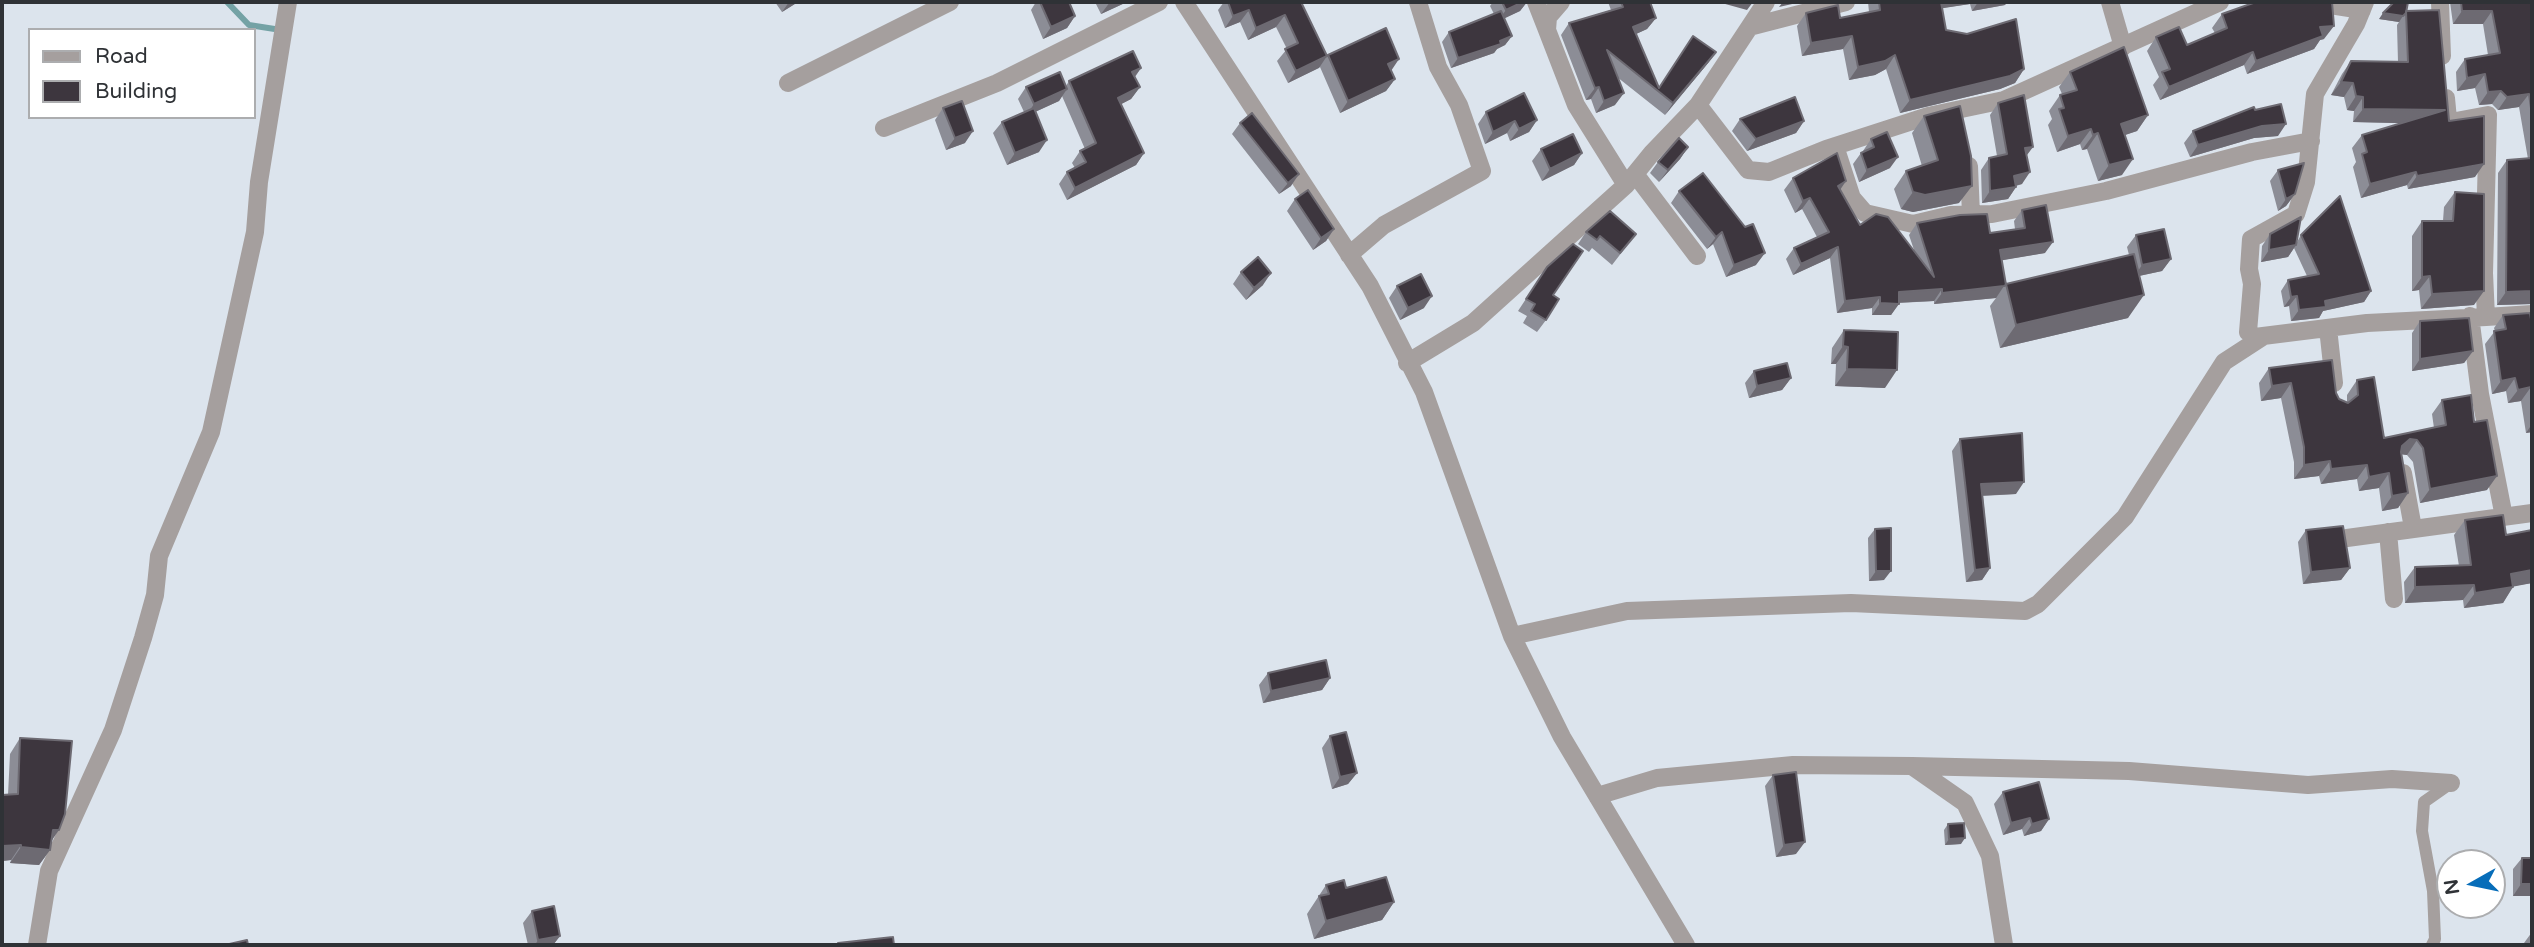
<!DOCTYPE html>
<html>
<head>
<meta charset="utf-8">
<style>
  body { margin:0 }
  #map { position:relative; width:2534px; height:947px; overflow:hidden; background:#dce4ed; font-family:"Varela Round",sans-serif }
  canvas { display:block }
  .frame { position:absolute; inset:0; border:4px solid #2f3236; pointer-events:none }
  .legend { position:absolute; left:28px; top:28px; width:228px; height:91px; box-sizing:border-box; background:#fff; border:2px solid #acadaf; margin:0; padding:9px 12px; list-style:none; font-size:21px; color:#2f3236 }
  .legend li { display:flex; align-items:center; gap:14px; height:35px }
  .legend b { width:35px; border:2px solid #acadaf }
  .north { position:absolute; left:2436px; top:849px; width:70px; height:70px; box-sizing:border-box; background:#fff; border:2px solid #acadaf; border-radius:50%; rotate:261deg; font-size:19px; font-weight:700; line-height:28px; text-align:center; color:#2f3236 }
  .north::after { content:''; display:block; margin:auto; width:24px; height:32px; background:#076db9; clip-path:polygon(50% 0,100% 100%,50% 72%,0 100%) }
</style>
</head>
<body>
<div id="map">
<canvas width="2534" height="947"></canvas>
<div class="frame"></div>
<ul class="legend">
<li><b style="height:9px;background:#a59f9e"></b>Road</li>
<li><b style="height:19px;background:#3d363e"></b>Building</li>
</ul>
<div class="north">N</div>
</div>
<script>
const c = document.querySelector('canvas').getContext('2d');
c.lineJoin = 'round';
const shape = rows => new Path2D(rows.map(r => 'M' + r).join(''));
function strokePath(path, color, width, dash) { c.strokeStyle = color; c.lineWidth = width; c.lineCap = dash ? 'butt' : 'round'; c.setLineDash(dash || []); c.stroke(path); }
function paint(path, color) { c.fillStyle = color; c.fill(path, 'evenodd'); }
strokePath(shape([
  [227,2,249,25,281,30]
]), '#74a2a5', 6);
strokePath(shape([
  [2432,945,2435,939,2433,891,2422,831,2424,802,2451,783]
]), '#a59f9e', 12);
strokePath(shape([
  [1184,2,1370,286,1424,392,1512,636,1562,737,1686,945],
  [1536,2,1547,30],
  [1561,2,1548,17,1547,30,1576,105,1626,185],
  [2110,2,2123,47],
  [2311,2,2362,10],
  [2365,2,2356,24,2315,94,2306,182,2296,214,2251,239,2249,269,2252,284,2248,332,2255,337,2367,323,2486,317],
  [2440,2,2442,56],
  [1753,26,1846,2],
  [788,83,950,2],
  [2446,98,2448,119,2456,121,2488,115,2484,273,2486,317,2532,314],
  [1698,105,1748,170,1769,172,1826,149,1928,116,2004,100,2220,2],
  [884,128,997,83,1159,2],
  [1835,146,1852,198,1865,213,1913,224,1951,215,1992,214,2106,191,2252,152,2311,141],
  [1969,166,1971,215],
  [1635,174,1697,256],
  [1349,255,1384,225,1482,171,1459,105,1438,67,1418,2],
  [2470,316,2480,394,2504,517],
  [2328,328,2334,383],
  [1407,363,1473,323,1626,185,1652,153,1698,105,1766,2],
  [2403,473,2413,528],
  [2388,532,2394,599],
  [2347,538,2532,513],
  [1512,636,1627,611,1851,603,2025,611,2038,604,2125,517,2224,362,2264,336],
  [1912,766,2129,771,2308,785,2392,779,2451,783],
  [1597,796,1657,778,1793,765,1912,766,1965,803,1990,856,2004,945],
  [37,945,49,871,113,730,143,638,155,595,159,556,211,432,255,232,259,182,288,2]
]), '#a59f9e', 18);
paint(shape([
  [775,2,798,2,782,12],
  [1036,2,1069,2,1075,16,1067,28,1043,39,1031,10],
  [1095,2,1127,2,1101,14],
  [1224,2,1301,2,1327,56,1391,71,1395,79,1386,91,1340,113,1320,67,1288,83,1277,61,1287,49,1276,27,1248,40,1240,22,1225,28,1218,10],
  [1493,2,1527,2,1520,11,1504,18,1512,36,1505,45,1497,49,1494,53,1451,68,1442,42,1449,32,1494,14,1490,6],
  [1608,2,1650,2,1656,18,1647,29,1636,34,1658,88,1716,52,1708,63,1665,115,1617,77,1615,105,1596,113,1591,99,1586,100,1561,35,1569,23,1611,10],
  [1868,2,2007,2,2005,5,1972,11,1970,4,1942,8,1946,30,2024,69,2015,83,2000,89,1900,113,1886,69,1875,75,1849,80,1843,49,1802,56,1797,26,1806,13,1840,18,1869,12],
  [2450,2,2532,2,2532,304,2497,305,2498,173,2507,160,2528,159,2519,107,2498,110,2492,104,2479,105,2475,88,2457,91,2456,72,2465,59,2488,55,2483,24,2453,24],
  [2406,11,2449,121,2475,177,2408,189,2407,185,2361,198,2353,167,2356,162,2352,148,2362,135,2402,123,2353,122,2354,111,2347,110,2344,97,2331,95,2342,74,2351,61,2398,62,2397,25,2399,22,2379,19,2406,13],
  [2222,14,2324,39,2320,40,2314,49,2247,74,2244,65,2160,100,2153,85,2159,77,2147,51,2156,37,2187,45,2215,33,2212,28],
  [1141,68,1135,77,1140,87,1131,99,1121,104,1144,153,1136,165,1067,200,1059,184,1067,172,1075,168,1072,163,1080,151,1085,149,1062,96,1059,101,1035,112,1039,152,1007,165,993,133,1002,122,1024,112,1018,99,1026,87,1066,86,1069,81],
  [2070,72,2148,115,2137,131,2125,135,2122,175,2098,181,2087,149,2082,150,2080,144,2057,152,2048,125,2052,119,2049,111,2060,95,2062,94,2059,87],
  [1998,103,2027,155,2022,184,2016,186,2016,187,2008,199,1982,203,1981,170,1989,158,1997,156,1990,115],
  [943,108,965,143,946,150,935,120],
  [2255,110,2278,136,2254,138,2190,157,2184,143,2193,131],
  [1486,112,1537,120,1529,132,1510,141,1507,133,1485,144,1478,124],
  [1924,116,1959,203,1913,212,1901,209,1894,189,1906,171,1922,166,1912,133],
  [1740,119,1804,121,1796,133,1747,151,1732,131],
  [1240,123,1291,186,1279,194,1232,134],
  [1871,139,1890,168,1859,182,1853,164,1861,153,1863,152,1863,151],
  [1688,147,1680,159,1659,182,1650,173,1658,162],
  [1541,149,1582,153,1574,165,1542,181,1532,161],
  [2278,170,2295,194,2286,206,2278,211,2270,181],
  [1793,178,1840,190,1860,225,1914,250,1909,235,1917,223,1990,233,2015,229,2014,221,2022,210,2045,253,2002,260,2006,285,2129,255,2127,247,2136,235,2171,259,2162,271,2139,276,2128,318,2000,348,1990,306,1996,298,1934,304,1934,301,1899,303,1891,315,1872,315,1872,308,1837,313,1830,258,1793,275,1786,259,1794,248,1817,237,1802,209,1795,213,1784,190],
  [1679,191,1756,265,1726,277,1713,244,1707,249,1671,203],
  [2455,192,2474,305,2421,309,2419,290,2412,291,2412,236,2422,221,2443,221,2444,207],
  [1295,199,1334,229,1326,241,1313,250,1287,211],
  [1586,232,1636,234,1612,265,1592,248,1589,252,1578,244],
  [2270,234,2297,242,2301,235,2371,291,2364,302,2323,311,2319,318,2291,321,2289,306,2284,307,2281,291,2288,280,2307,276,2294,248,2288,257,2261,262,2262,246],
  [1547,267,1553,295,1546,320,1537,332,1523,323,1527,316,1518,311],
  [1241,272,1263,285,1246,300,1233,284],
  [1397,286,1424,308,1400,320,1389,298],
  [2503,315,2532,325,2532,432,2526,433,2521,401,2508,403,2506,391,2492,394,2485,344,2495,331,2494,328],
  [2420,321,2473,351,2464,363,2412,371,2412,333],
  [1844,330,1885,388,1835,386,1836,364,1831,364,1832,348],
  [2269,368,2336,393,2339,399,2347,402,2347,395,2357,380,2384,438,2434,428,2432,414,2442,400,2474,422,2487,490,2420,503,2413,462,2407,455,2401,454,2408,493,2398,508,2382,511,2379,488,2359,491,2357,479,2321,484,2319,476,2294,479,2294,462,2281,398,2261,401,2259,383],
  [1754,371,1791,378,1782,390,1749,398,1745,383],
  [1960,439,2016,494,1983,496,1990,568,1982,580,1966,582,1952,451],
  [2465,520,2506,535,2532,530,2532,583,2513,586,2503,603,2464,608,2463,600,2405,603,2404,582,2415,567,2459,566,2454,535],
  [1875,529,1884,580,1869,581,1868,538],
  [2306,530,2350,568,2341,580,2303,584,2298,542],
  [1268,673,1330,678,1322,690,1263,703,1259,685],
  [1330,736,1357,773,1348,784,1332,789,1322,748],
  [20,738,51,841,50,850,39,865,10,863,11,860,2,861,2,795,8,795,10,754],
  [1773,775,1796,854,1776,857,1765,786],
  [2003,792,2049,819,2041,831,2024,836,2022,829,2003,835,1994,804],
  [1948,824,1961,844,1945,845,1944,830],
  [2522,858,2532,858,2532,896,2513,896,2513,869],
  [1326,885,1346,888,1394,902,1382,920,1314,939,1307,914],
  [532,911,560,936,553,945,528,945,523,923],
  [2532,932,2532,945,2525,945,2524,943]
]), '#8c8d96');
paint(shape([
  [789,2,798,2,782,12],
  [1110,2,1127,2,1101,14],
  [1523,2,1527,2,1520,11,1497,22,1506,10],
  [1718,2,1753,2,1747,10],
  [1783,2,1801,2,1779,7],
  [1937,2,1972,2,1970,4,1931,10],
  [1978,2,2007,2,2005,5,1972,11],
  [1249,10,1240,22,1225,28,1233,16],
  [2462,11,2492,11,2483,24,2453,24],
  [2383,13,2403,16,2399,22,2379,19],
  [1285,15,1276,27,1248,40,1256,28],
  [1075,16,1067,28,1043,39,1051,27],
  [1656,18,1647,29,1625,39,1633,27],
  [2334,26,2324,39,2320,40,2314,49,2247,74,2256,61,2320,27],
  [1512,36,1505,45,1497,49,1494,53,1451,68,1458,58],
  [1852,36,1843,49,1802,56,1811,43],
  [1716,52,1708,63,1665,115,1673,103],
  [2253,52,2244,65,2160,100,2169,87],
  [1895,55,1886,69,1875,75,1849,80,1858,67],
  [1327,56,1319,68,1288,83,1296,71],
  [1399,59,1391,71,1388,64],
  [1141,68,1133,79,1132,72],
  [2024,69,2015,83,2000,89,1900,113,1910,100],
  [2485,74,2475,88,2457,91,2467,78],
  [1395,79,1386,91,1340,113,1348,101],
  [2341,82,2353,83,2344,97,2331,95],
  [1140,87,1131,99,1110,110,1118,98],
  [1599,87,1591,99,1586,100,1595,88],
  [1067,89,1059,101,1026,116,1034,104],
  [2501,91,2492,104,2479,105,2488,92],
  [1624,93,1615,105,1596,113,1604,101],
  [2529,94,2519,107,2498,110,2507,97],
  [2356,96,2363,97,2354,111,2347,110],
  [2363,109,2445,110,2436,124,2353,122],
  [2148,115,2137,131,2110,140,2121,124],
  [1537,120,1529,132,1510,141,1519,129],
  [1515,121,1507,133,1485,144,1493,132],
  [1804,121,1796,133,1747,151,1756,139],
  [2286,124,2278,136,2254,138,2190,157,2198,145,2262,126],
  [2091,129,2080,144,2057,152,2068,136],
  [973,131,965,143,946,150,955,138],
  [2098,133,2087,149,2082,150,2093,135],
  [1047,140,1039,152,1007,165,1015,153],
  [1688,147,1680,159,1659,182,1668,170],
  [2033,147,2024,159,2025,148],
  [1144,153,1136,165,1067,200,1075,188],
  [1582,153,1574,165,1542,181,1550,169],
  [1898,157,1890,168,1859,182,1867,170],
  [2133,159,2122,175,2098,181,2109,165],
  [2484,164,2475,177,2408,189,2417,176],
  [2030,172,2022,184,2005,188,2014,176],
  [2416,172,2407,185,2361,198,2370,184],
  [1299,174,1291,186,1279,194,1288,183],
  [1846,181,1838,193,1838,186],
  [1972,186,1959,203,1913,212,1901,209,1913,192],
  [2016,187,2008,199,1982,203,1990,191],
  [2295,194,2286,206,2278,211,2286,199],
  [1810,198,1802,209,1795,213,1803,201],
  [1334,229,1326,241,1313,250,1321,238],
  [1722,232,1713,244,1707,249,1716,237],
  [2053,242,2045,253,1992,262,2000,250],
  [2296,245,2288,257,2261,262,2269,250],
  [1838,247,1830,258,1793,275,1801,264],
  [1765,253,1756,265,1726,277,1734,265],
  [2171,259,2162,271,2134,277,2142,265],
  [1271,273,1263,285,1246,300,1254,288],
  [2430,276,2419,290,2412,291,2422,277],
  [2004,286,1996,298,1934,304,1942,293],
  [1942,289,1934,301,1891,303,1899,292],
  [2371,291,2364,302,2323,311,2319,318,2291,321,2299,310,2325,301],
  [2484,291,2474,305,2421,309,2432,294],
  [2532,291,2532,304,2497,305,2506,292],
  [2144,295,2128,318,2000,348,2016,325],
  [1432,296,1424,308,1400,320,1408,308],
  [2297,296,2289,306,2284,307,2291,297],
  [1880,297,1872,308,1837,313,1845,301],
  [1880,303,1899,304,1891,315,1872,315],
  [1843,346,1848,347,1836,364,1831,364],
  [2473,351,2464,363,2412,371,2420,359],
  [1847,369,1897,370,1885,388,1835,386],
  [1791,378,1782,390,1749,398,1757,386],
  [2515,378,2506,391,2492,394,2501,381],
  [2291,383,2281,398,2261,401,2272,386],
  [2531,387,2521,401,2508,403,2518,390],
  [2532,424,2532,432,2526,433],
  [2410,439,2417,440,2407,455,2399,454,2402,446],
  [2330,461,2319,476,2294,479,2304,465],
  [2367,465,2357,479,2321,484,2331,469],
  [2389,473,2379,488,2359,491,2369,477],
  [2497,476,2487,490,2420,503,2430,489],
  [2024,482,2016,494,1973,496,1981,484],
  [2408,493,2398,508,2382,511,2392,496],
  [1990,568,1982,580,1966,582,1975,570],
  [2350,568,2341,580,2303,584,2311,572],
  [2532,570,2532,583,2501,589,2511,574],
  [1876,571,1891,571,1884,580,1869,581],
  [2474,585,2463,600,2405,603,2415,587],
  [2513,587,2503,603,2464,608,2475,593],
  [1330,678,1322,690,1263,703,1271,691],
  [1357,773,1348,784,1332,789,1340,777],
  [2030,818,2022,829,2003,835,2011,823],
  [2049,819,2041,831,2024,836,2032,824],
  [53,830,59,830,48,846],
  [1965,838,1961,844,1945,845,1949,839],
  [1805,842,1796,854,1776,857,1784,845],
  [21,845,11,860,2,861,2,846],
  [21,847,50,850,39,865,10,863],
  [2521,884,2532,884,2532,896,2513,896],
  [1394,902,1382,920,1314,939,1326,921],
  [560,936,553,945,535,945,538,940]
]), '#6d6a72');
const building = shape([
  [1040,2,1069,2,1075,16,1051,27,1040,2],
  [1228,2,1301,2,1327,56,1296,71,1285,49,1298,43,1285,15,1256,28,1249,10,1233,16,1228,2],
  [1502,2,1523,2,1506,10,1502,2],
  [1621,2,1650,2,1656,18,1633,27,1659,88,1693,36,1716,52,1673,103,1607,50,1624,93,1604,101,1599,87,1595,88,1569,23,1623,7,1621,2],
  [1879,2,1941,2,1946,30,1967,34,2016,19,2024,69,2010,76,1910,100,1895,55,1885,61,1858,67,1852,36,1811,43,1806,13,1838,5,1840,18,1880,10,1879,2],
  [2256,2,2332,2,2334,26,2320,27,2323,36,2256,61,2253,52,2169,87,2162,72,2170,69,2156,37,2179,27,2187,45,2227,28,2222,14,2256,2],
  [2394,2,2408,2,2406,13,2403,16,2383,13,2394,2],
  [2461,2,2532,2,2532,115,2529,94,2507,97,2501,91,2488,92,2485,74,2467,78,2465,59,2500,53,2492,11,2462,11,2461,2],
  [2439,10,2449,121,2484,116,2484,164,2417,176,2416,172,2370,184,2362,154,2367,152,2362,135,2445,110,2363,109,2363,97,2356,96,2353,83,2341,82,2351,61,2408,62,2406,11,2439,10],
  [1501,11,1512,36,1500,41,1501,44,1458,58,1449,32,1501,11],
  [1386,28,1399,59,1388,64,1395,79,1348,101,1328,55,1386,28],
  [2124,47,2148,115,2121,124,2133,159,2109,165,2098,133,2093,135,2091,129,2068,136,2059,109,2064,108,2060,95,2077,90,2070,72,2124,47],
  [1133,51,1141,68,1132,72,1140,87,1118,98,1144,153,1075,188,1067,172,1086,162,1080,151,1096,143,1069,81,1133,51],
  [1060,72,1067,89,1034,104,1026,87,1060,72],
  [1524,93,1537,120,1519,129,1515,121,1493,132,1486,112,1524,93],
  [2024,95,2033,147,2025,148,2030,172,2014,176,2016,187,1990,191,1989,158,2007,154,1998,103,2024,95],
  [1795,97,1804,121,1756,139,1740,119,1795,97],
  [962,101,973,131,955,138,943,108,962,101],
  [2281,104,2286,124,2262,126,2198,145,2193,131,2254,107,2255,110,2281,104],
  [1960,106,1971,156,1972,186,1925,195,1913,192,1906,171,1938,160,1924,116,1960,106],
  [1034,108,1047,140,1015,153,1002,122,1034,108],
  [1252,113,1299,174,1288,183,1240,123,1252,113],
  [1887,132,1898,157,1867,170,1861,153,1874,147,1871,139,1887,132],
  [1573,134,1582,153,1550,169,1541,149,1573,134],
  [1679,138,1688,147,1668,170,1658,162,1679,138],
  [1837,153,1846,181,1838,186,1860,225,1876,214,1888,217,1934,277,1917,223,1960,215,1987,214,1990,233,2025,228,2022,210,2046,205,2053,242,2000,250,2006,285,2004,286,1942,293,1942,289,1899,292,1899,304,1880,303,1880,297,1845,301,1838,247,1801,264,1794,248,1829,232,1810,198,1803,201,1793,178,1837,153],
  [2532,158,2532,291,2506,292,2507,160,2532,158],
  [2304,163,2295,194,2286,199,2278,170,2304,163],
  [1703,173,1745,227,1753,224,1765,253,1734,265,1722,232,1716,237,1679,191,1703,173],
  [1308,190,1334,229,1321,238,1295,199,1308,190],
  [2455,192,2484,194,2484,291,2432,294,2430,276,2422,277,2422,221,2453,221,2455,192],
  [2340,196,2371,291,2325,301,2326,307,2299,310,2297,296,2291,297,2288,280,2319,274,2301,235,2340,196],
  [1610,211,1636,234,1620,253,1600,236,1597,240,1586,232,1610,211],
  [2301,217,2296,245,2269,250,2270,234,2301,217],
  [2164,229,2171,259,2142,265,2136,235,2164,229],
  [1573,244,1583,251,1553,295,1559,299,1546,320,1531,311,1535,304,1526,299,1547,267,1573,244],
  [2134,254,2144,295,2016,325,2006,284,2134,254],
  [1258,257,1271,273,1254,288,1241,272,1258,257],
  [1421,274,1432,296,1408,308,1397,286,1421,274],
  [2530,313,2532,325,2532,399,2531,387,2518,390,2515,378,2501,381,2494,331,2506,329,2503,315,2530,313],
  [2469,318,2473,351,2420,359,2420,321,2469,318],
  [1844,330,1898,332,1897,370,1847,369,1848,347,1843,346,1844,330],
  [2332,360,2336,393,2339,399,2348,403,2358,395,2357,380,2374,377,2384,438,2446,425,2442,400,2471,395,2474,422,2487,420,2497,476,2430,489,2423,448,2417,440,2410,439,2402,446,2401,452,2408,493,2392,496,2389,473,2369,477,2367,465,2331,469,2330,461,2304,465,2304,447,2291,383,2272,386,2269,368,2332,360],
  [1787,363,1791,378,1757,386,1754,371,1787,363],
  [2022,433,2024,482,1981,484,1990,568,1975,570,1960,439,2022,433],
  [2503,515,2506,535,2532,530,2532,570,2511,574,2513,587,2475,593,2474,585,2415,587,2415,567,2471,565,2465,520,2503,515],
  [2343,526,2350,568,2311,572,2306,530,2343,526],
  [1891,528,1891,571,1876,571,1875,529,1891,528],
  [1326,660,1330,678,1271,691,1268,673,1326,660],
  [1346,732,1357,773,1340,777,1330,736,1346,732],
  [20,738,72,741,65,814,59,830,53,830,50,850,21,847,21,845,2,846,2,795,18,794,20,738],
  [1796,772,1805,842,1784,845,1773,775,1796,772],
  [2039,782,2049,819,2032,824,2030,818,2011,823,2003,792,2039,782],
  [1964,823,1965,838,1949,839,1948,824,1964,823],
  [2522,858,2532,858,2532,884,2521,884,2522,858],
  [1386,877,1394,902,1326,921,1319,896,1329,894,1326,885,1344,880,1346,888,1386,877],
  [554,906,560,936,538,940,532,911,554,906],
  [893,937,894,945,838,945,838,943,893,937],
  [247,940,248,945,225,945,247,940]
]);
paint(building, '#3d363e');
strokePath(building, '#6d6a72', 2);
</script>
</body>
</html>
